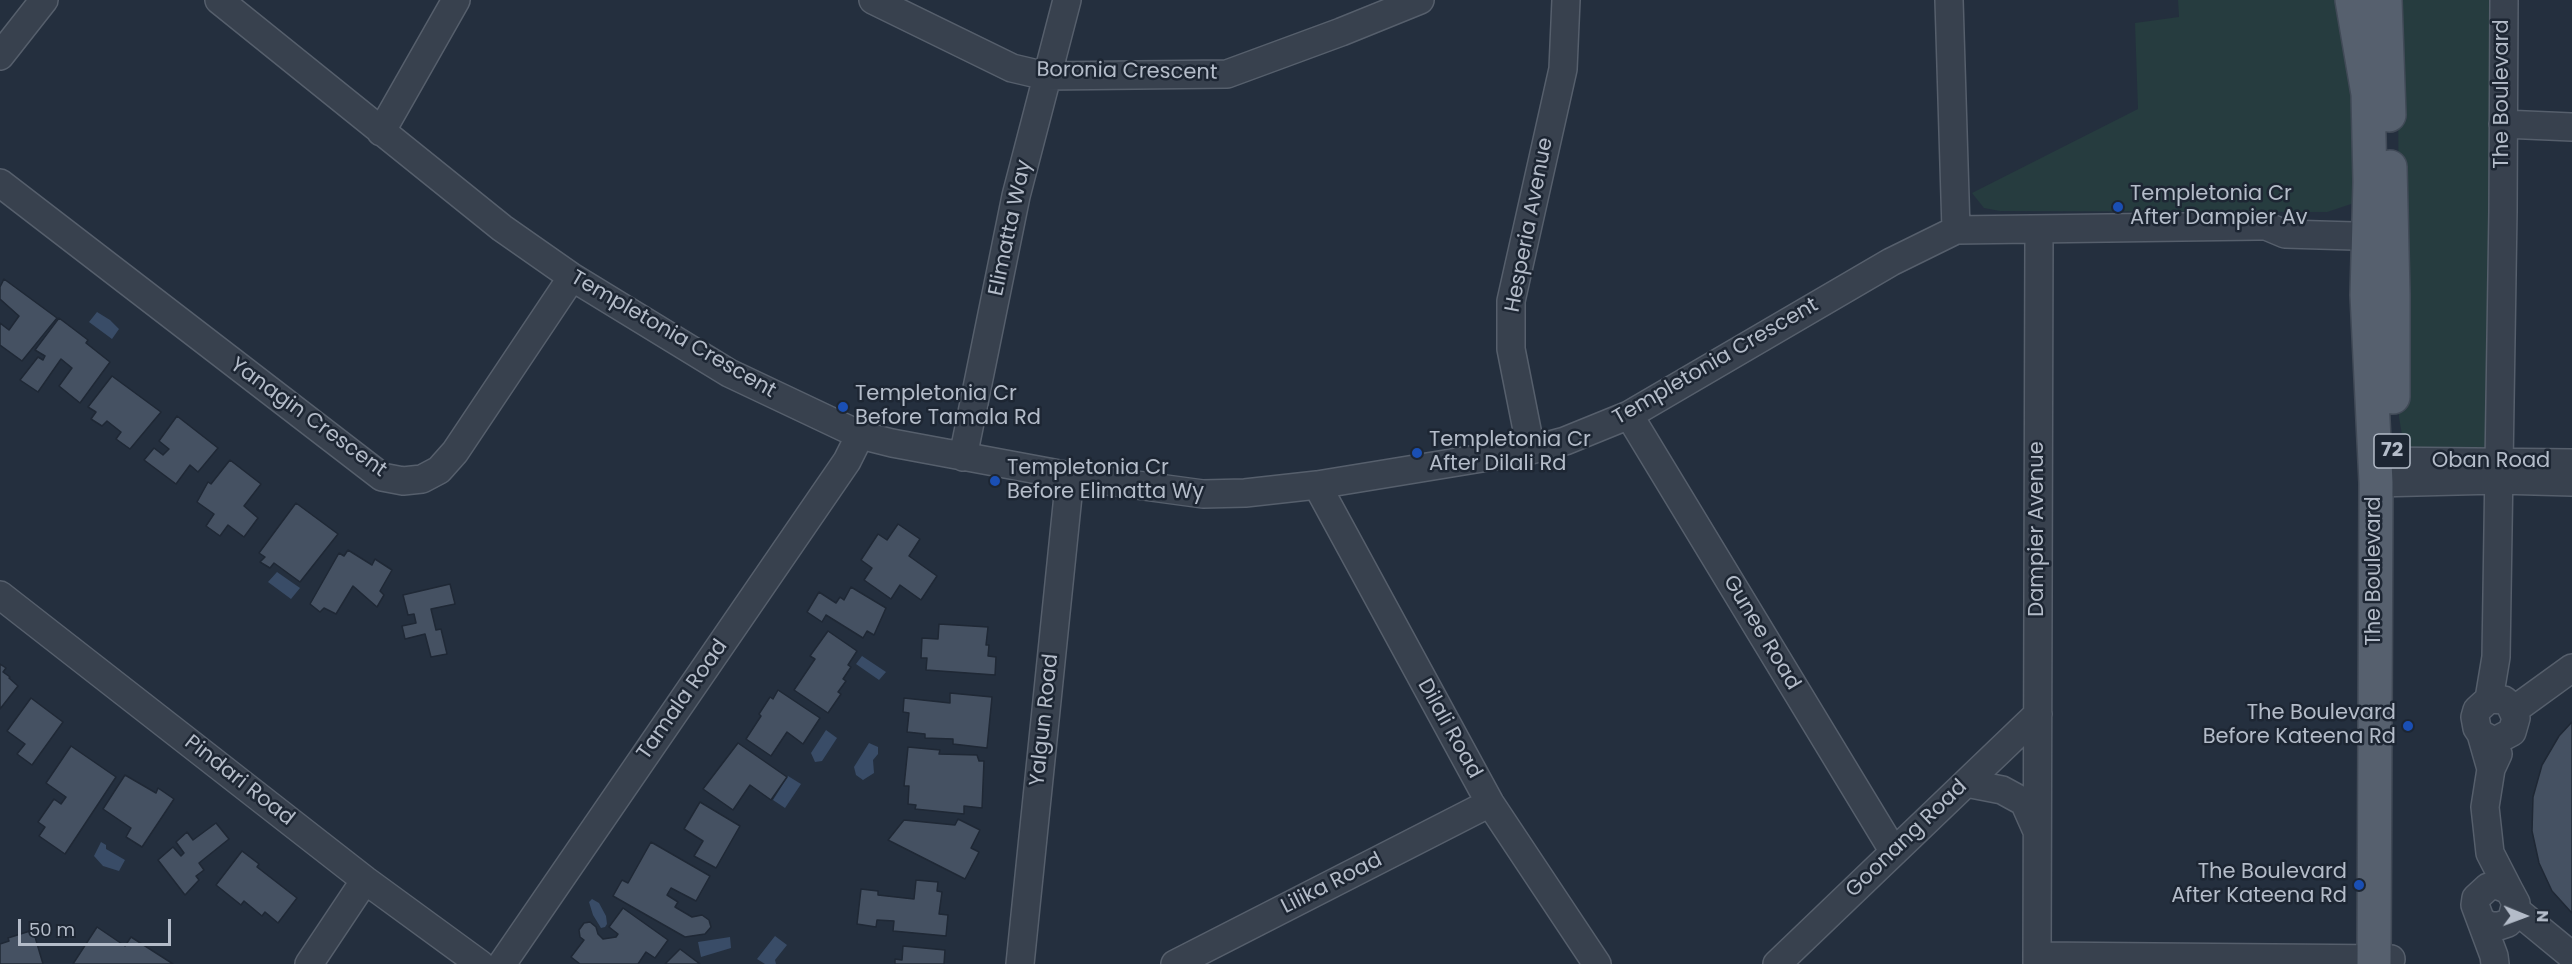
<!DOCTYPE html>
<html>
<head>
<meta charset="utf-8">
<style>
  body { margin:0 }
  #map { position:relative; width:2572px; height:964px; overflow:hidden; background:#242f3e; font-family:Poppins,sans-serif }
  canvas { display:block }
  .north { position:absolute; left:2494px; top:886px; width:60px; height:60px; -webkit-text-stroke:4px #1d2633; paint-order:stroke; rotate:91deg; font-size:16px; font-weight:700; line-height:24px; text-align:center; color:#b4bcc9 }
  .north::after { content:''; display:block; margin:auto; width:21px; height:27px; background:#b4bcc9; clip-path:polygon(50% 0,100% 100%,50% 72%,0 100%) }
  .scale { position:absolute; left:18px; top:919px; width:153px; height:27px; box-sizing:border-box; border:3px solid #b4bcc9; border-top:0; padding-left:8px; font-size:18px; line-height:21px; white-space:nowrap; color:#b4bcc9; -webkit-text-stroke:4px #1d2633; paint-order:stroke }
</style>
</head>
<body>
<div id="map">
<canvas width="2572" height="964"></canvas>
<div class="north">N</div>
<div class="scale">50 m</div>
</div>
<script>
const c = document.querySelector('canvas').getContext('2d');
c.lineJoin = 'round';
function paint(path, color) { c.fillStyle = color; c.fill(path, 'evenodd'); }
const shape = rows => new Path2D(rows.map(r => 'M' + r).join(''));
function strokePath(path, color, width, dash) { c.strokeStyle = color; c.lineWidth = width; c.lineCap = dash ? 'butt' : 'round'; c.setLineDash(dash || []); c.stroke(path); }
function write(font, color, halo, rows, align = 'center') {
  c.font = font + ' Poppins,sans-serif'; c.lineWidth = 5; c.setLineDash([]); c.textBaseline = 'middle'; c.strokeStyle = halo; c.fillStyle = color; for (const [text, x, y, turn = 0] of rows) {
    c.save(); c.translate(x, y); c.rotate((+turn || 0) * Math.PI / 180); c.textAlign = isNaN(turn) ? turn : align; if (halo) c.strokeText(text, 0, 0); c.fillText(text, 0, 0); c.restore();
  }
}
paint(shape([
  [2178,0,2339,0,2357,95,2354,203,2327,212,2000,211,1984,208,1972,193,2138,109,2135,23,2179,17],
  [2398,0,2495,0,2486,446,2469,455,2419,454,2403,441,2399,417]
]), '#263c3f');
paint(shape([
  [97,312,110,320,119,329,112,339,89,322],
  [277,572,300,588,291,599,268,582],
  [862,656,886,672,879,680,856,664],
  [826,730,837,738,822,761,815,762,811,753],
  [869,743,878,747,878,754,873,760,874,773,863,780,856,775,854,767],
  [788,776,801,784,785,808,773,800],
  [101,842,106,845,106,849,125,860,119,871,103,866,94,856],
  [592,899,599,903,606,916,607,924,605,927,601,928,593,915,589,902],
  [775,936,787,945,775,960,776,964,765,964,757,959],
  [730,937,731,948,701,957,698,942]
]), '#394c67');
const building = shape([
  [4,279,57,318,22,361,0,345,0,323,9,330,19,316,0,299,0,287,4,279],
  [59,318,88,340,86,343,110,362,80,403,59,386,72,368,61,359,38,392,20,380,38,357,43,360,45,356,35,350,59,318],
  [112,376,161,412,130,449,116,439,121,432,107,421,102,426,91,419,96,412,88,407,112,376],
  [177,416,218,448,198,472,190,465,176,484,144,460,154,448,163,455,169,449,159,441,177,416],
  [230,460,261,484,244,506,258,518,244,537,228,525,220,536,206,526,214,514,197,502,208,482,211,484,230,460],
  [296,503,338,534,300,582,274,563,270,568,260,562,265,557,259,553,296,503],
  [898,524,920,539,909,556,937,576,921,600,900,585,891,599,864,580,872,568,861,560,878,534,887,540,898,524],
  [348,550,372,565,375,559,392,570,380,591,384,595,377,607,353,586,336,614,324,608,320,612,310,604,339,553,344,556,348,550],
  [450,584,455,604,431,609,436,630,441,629,447,654,431,657,425,634,405,639,402,626,416,623,414,614,408,615,403,595,450,584],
  [851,587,886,608,874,635,867,631,863,638,826,615,822,622,807,612,819,592,836,603,840,597,844,600,851,587],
  [939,624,988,627,986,645,989,645,988,656,996,657,995,675,926,670,927,658,921,658,922,638,938,639,939,624],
  [828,631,857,651,848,665,851,667,843,679,846,681,838,692,841,694,828,713,794,690,815,659,810,656,828,631],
  [0,664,6,668,3,672,10,677,9,678,18,686,0,709,0,664],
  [778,690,820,718,803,744,787,732,771,756,746,739,761,716,759,714,770,697,773,699,778,690],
  [950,693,992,697,987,748,953,744,953,739,925,738,925,734,907,732,909,713,903,712,904,698,950,703,950,693],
  [31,698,63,722,32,765,17,754,25,744,7,731,31,698],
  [2572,722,2572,913,2552,891,2539,863,2532,831,2533,797,2542,765,2559,736,2572,722],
  [738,743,787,777,771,800,750,785,733,810,703,789,738,743],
  [71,746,116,777,65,854,39,836,45,827,38,822,54,799,61,804,66,797,46,783,71,746],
  [908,747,940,750,939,754,977,755,979,761,984,761,982,808,964,806,964,814,915,809,916,805,908,804,909,786,904,786,908,747],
  [125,775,156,793,158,788,174,799,142,847,126,837,131,828,103,809,125,775],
  [700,802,740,826,716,868,694,856,703,841,684,829,700,802],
  [958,819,980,830,971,848,979,852,965,879,888,840,904,820,955,825,958,819],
  [216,823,229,839,199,863,204,870,196,876,199,880,185,895,158,860,173,847,181,856,184,853,176,842,187,832,193,840,216,823],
  [651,842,710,876,696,901,671,888,667,895,678,902,675,907,692,917,702,915,709,920,711,927,705,934,685,937,613,896,622,880,628,883,651,842],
  [242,851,259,864,257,867,297,898,278,923,265,912,262,916,244,901,241,905,216,885,242,851],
  [916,880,938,882,937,891,942,892,939,914,948,915,946,936,893,931,894,921,877,920,876,927,857,924,861,889,878,891,878,895,914,899,916,880],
  [623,908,668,940,655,958,646,952,638,964,580,964,571,957,584,940,580,937,579,930,584,923,590,922,596,927,598,934,603,939,616,937,618,934,609,927,623,908],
  [97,927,125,946,131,937,173,964,73,964,97,927],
  [33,930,43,964,0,964,0,944,9,941,8,938,33,930],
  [903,946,945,950,944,964,895,964,895,959,902,960,903,946],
  [680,949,700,964,665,964,680,949]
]);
paint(building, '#455162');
strokePath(building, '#1f2835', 1.5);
const minor = shape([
  [219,0,502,228,572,277,729,373,860,435,892,443,1070,476,1203,494,1245,493,1317,485,1531,450,1565,441,1629,415,1891,262,1956,230,2258,226,2266,226,2285,234,2389,237],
  [873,0,1012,68,1046,76,1227,74,1341,32,1420,0],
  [1949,0,1956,230],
  [0,56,44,0],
  [2503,124,2572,127],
  [381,132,456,0],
  [0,183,382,477,403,481,422,479,439,470,455,452,572,277],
  [1629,415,1894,852],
  [1531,450,1511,349,1511,301,1563,69,1566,0],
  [963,457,1016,196,1067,0],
  [2375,461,2572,463],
  [2376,483,2498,480,2572,482],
  [1317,485,1490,803,1597,964],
  [0,595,365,880,480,964],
  [2489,699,2496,657,2503,211,2504,0],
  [2514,710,2572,668],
  [2481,734,2490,739,2497,740,2512,732,2516,718,2510,705,2504,700,2489,699,2477,710,2475,717,2477,728,2481,734,2491,769],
  [2498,754,2491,769,2485,807,2490,853,2509,890],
  [1966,783,2002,790,2024,802,2036,829],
  [2516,910,2572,956],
  [2482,922,2491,926,2499,926,2508,923,2512,918,2516,903,2509,890,2496,885,2488,887,2476,898,2475,905,2494,956,2495,964],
  [2037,956,2391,959],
  [309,964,365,880],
  [502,964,847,461,860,435],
  [1020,964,1070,476],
  [1175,964,1490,803],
  [1777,964,2038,714],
  [2037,964,2039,229]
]);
const major = shape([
  [2352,0,2368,94,2370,182,2367,295,2376,483,2374,964],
  [2385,0,2389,115],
  [2390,167,2393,294,2393,397]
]);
strokePath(minor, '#565f6c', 30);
strokePath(major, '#414a57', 36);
strokePath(minor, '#38414e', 27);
strokePath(major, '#56606e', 33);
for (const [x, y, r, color] of [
  [2118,207,6,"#1a4fb4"],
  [843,407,6,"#1a4fb4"],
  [1417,453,6,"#1a4fb4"],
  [995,481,6,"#1a4fb4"],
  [2408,726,6,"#1a4fb4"],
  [2359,885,6,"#1a4fb4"]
]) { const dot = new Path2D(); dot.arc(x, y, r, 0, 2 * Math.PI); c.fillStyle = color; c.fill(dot); strokePath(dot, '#1d2633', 2); }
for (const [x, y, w] of [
  [2392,451,36]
]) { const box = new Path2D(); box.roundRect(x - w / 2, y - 17, w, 34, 4.5); c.fillStyle = '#1d2633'; c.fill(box); strokePath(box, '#b4bcc9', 1.5); }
write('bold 20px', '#b4bcc9', null, [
  ["72",2392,451]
]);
write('21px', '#b4bcc9', '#1d2633', [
  ["Boronia Crescent",1127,72,1],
  ["The Boulevard",2503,94,-90],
  ["Hesperia Avenue",1530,225,-79],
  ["Elimatta Way",1011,228,-78],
  ["Templetonia Crescent",673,335,30],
  ["Templetonia Crescent",1716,362,-30],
  ["Yanagin Crescent",308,418,36],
  ["Oban Road",2491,462],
  ["Dampier Avenue",2038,529,-90],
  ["The Boulevard",2375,571,-90],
  ["Gunee Road",1761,633,59],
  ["Tamala Road",683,700,-55],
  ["Yalgun Road",1045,720,-84],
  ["Dilali Road",1449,729,61],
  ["Pindari Road",239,781,38],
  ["Goonang Road",1907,839,-44],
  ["Lilika Road",1332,884,-27]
]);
write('21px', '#b4bcc9', '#1d2633', [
  ["Templetonia Cr",2130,195],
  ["After Dampier Av",2130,219],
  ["Templetonia Cr",855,395],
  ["Before Tamala Rd",855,419],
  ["Templetonia Cr",1429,441],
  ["After Dilali Rd",1429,465],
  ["Templetonia Cr",1007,469],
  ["Before Elimatta Wy",1007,493],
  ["The Boulevard",2396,714,"right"],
  ["Before Kateena Rd",2396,738,"right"],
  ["The Boulevard",2347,873,"right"],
  ["After Kateena Rd",2347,897,"right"]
], 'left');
</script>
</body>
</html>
